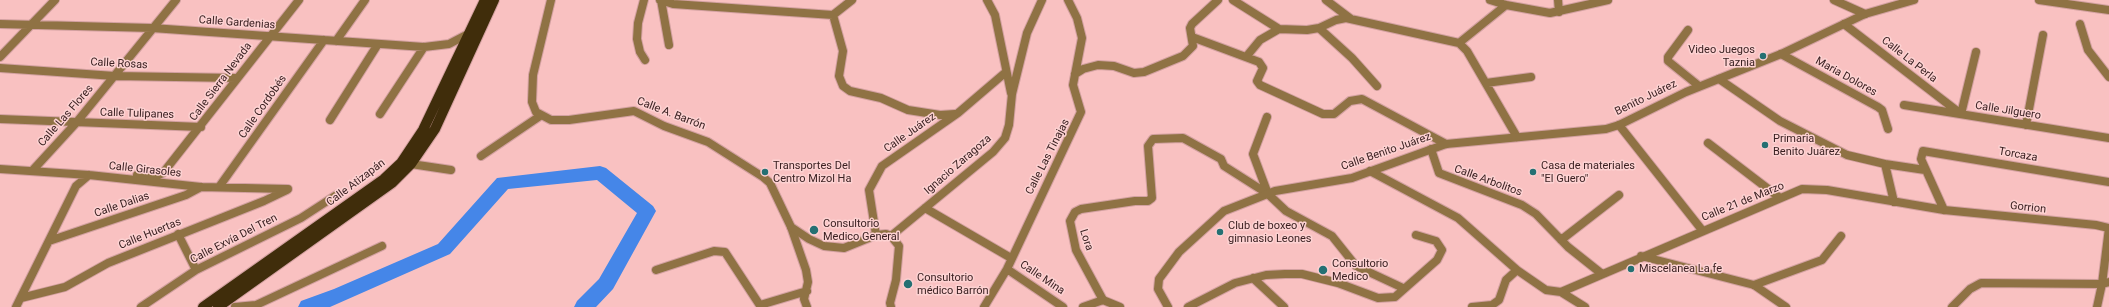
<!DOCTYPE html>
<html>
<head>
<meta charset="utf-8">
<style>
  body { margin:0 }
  canvas { display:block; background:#f9c1c1 }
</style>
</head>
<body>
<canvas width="2109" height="307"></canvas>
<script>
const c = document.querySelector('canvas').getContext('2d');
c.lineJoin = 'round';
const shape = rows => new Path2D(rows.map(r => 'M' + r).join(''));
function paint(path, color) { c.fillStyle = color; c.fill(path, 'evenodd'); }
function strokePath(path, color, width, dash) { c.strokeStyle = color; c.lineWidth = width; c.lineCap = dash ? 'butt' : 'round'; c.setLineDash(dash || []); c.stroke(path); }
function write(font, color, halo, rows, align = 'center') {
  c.font = font + ' Roboto,sans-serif'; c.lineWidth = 3; c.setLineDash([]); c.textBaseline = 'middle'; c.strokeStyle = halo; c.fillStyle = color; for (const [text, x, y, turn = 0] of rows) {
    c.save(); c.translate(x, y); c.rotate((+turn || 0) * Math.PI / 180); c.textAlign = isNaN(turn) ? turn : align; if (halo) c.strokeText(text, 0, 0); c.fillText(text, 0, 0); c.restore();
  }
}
paint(shape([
  [600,166,606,168,653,206,656,211,613,289,596,307,574,307,577,301,599,279,637,213,597,180,508,189,450,254,330,307,298,307,301,301,334,289,438,244,497,178,600,166]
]), '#4586e8');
const minor = shape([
  [644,0,638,23,637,39,640,52,645,60],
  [660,0,673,4,833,15],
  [661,0,669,45],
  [987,0,995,15,1011,93],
  [1233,0,1279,29,1307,30,1319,28,1336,20,1346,18,1459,43,1467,51,1517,137],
  [1326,0,1351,19],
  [1490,0,1506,5,1550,13,1608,0],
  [1558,0,1559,12],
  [1834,0,1865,14],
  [2039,0,2109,10],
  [833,15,843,51,839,76,843,86,850,91,881,98,908,110,940,115,955,114],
  [833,15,852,0],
  [0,24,152,28,424,47,449,44,470,33],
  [1844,24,1961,114,1976,52],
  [2080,24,2088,50,2109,77],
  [1319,28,1352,58,1377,86],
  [1688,30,1668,57,1668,61,1699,86],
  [1192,37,1259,62,1263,68,1257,81,1260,85,1323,114,1334,114,1350,101,1362,99,1446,144],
  [336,41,365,0],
  [1459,43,1506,5],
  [1781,54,1878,107,1882,110,1888,129],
  [0,57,55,0],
  [1246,57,1260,40,1279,29],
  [0,68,115,76,236,78],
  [1075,74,1083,69,1098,65,1114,66,1134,73,1144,72,1183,56,1193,46,1190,28,1192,24,1218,0],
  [1719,79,1780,121,1847,155,1885,164,1925,170],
  [1486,83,1531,77],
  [1904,105,2109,138],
  [380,114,424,47],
  [1267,117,1253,154,1268,194,1286,211,1332,236,1356,266,1403,288],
  [0,119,201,127],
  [330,120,378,44],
  [1619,125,1702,230],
  [2026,125,2043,35],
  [1708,143,1780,198],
  [1431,149,1439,173,1522,205,1536,214,1568,247,1602,274],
  [481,156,540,116],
  [411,164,451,170],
  [1885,164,1894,202],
  [0,169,89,175,201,187,288,189],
  [32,171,76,123,176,0],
  [1370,171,1458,218,1517,270],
  [137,175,156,176,163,173,299,0],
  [219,187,324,40],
  [925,208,1011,258],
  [1944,210,1921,159,1923,151,2109,182],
  [791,227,806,270,808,282,804,299,807,307],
  [178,234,196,270],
  [876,235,869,190,882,166,958,113,1006,72],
  [891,236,993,152,1005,138,1009,125,1012,94,1027,33,1042,0],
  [1561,240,1619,195],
  [49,241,186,195,201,187],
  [1641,256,1754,285,1786,307],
  [1007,269,1063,307],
  [656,270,714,251,725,252,761,307],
  [1253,278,1284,307],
  [1754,285,1822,260,1841,236],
  [1561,292,1585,307],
  [21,298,65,287,108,263,264,201,287,190],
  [1103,300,1076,250,1070,221,1075,212,1081,209,1135,201,1148,201,1152,198,1148,146,1153,139,1183,138,1221,159,1224,166,1268,194],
  [760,305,807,291],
  [16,307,76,186,89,175],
  [141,307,196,270,301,218,338,194],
  [235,307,256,305,382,246],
  [984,307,1007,269,1081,112,1073,85,1082,38,1077,18,1068,0],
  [1188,307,1235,283,1266,275,1285,274,1302,274,1338,283,1378,298,1395,297,1437,260,1442,250,1436,241,1416,235],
  [1472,307,1492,305,1499,300,1506,280,1517,270,1546,290,1561,292,1802,189,1827,190,1944,210,2096,225,2109,228],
  [1952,307,1970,289,1981,283,2102,284,2109,282],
  [2097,307,2102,284,2109,228]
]);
const tertiary = shape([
  [551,0,533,75,532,102,536,112,551,120,569,120,634,111,664,126,708,142,763,177,770,183,791,227,809,239,824,246,844,248,876,235,886,234,891,236,899,246,896,280,890,303,891,307],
  [1083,307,1103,300,1120,307],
  [1168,307,1158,289,1159,279,1179,252,1224,211,1275,191,1352,178,1446,144,1606,129,1619,125,1686,92,1781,54,1865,14,1914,0]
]);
const primary = shape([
  [203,307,384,179,401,163,423,130,485,0],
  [218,307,392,183,411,164,435,129,494,0]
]);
strokePath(minor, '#d3a1a1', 10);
strokePath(tertiary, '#d3a1a1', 10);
strokePath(primary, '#d3a1a1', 12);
strokePath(minor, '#8f7244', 8);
strokePath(tertiary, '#8f7244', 8);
strokePath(primary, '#402d0b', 10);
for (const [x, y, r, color] of [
  [1763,56,4,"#257073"],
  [1765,145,4,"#257073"],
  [765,172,4,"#257073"],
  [1533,172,4,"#257073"],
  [814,230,5,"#257073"],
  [1220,232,4,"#257073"],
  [1631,269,4,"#257073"],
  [1323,270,5,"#257073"],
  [908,284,5,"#257073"]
]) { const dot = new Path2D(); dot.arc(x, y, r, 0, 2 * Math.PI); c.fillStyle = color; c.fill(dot); strokePath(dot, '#fdd2d2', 1.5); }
write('11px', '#3b2122', '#fdd2d2', [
  ["Calle Gardenias",237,23,4],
  ["Calle La Perla",1909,60,38],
  ["Calle Rosas",119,64,3],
  ["Maria Dolores",1846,77,29],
  ["Calle Sierra Nevada",221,82,-53],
  ["Benito Juárez",1646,98,-26],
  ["Calle Cordobés",263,107,-55],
  ["Calle Jilguero",2008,111,9],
  ["Calle Tulipanes",137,114,2],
  ["Calle A. Barrón",671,114,21],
  ["Calle Las Flores",66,116,-49],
  ["Calle Juárez",910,133,-35],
  ["Calle Benito Juárez",1386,152,-19],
  ["Torcaza",2018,155,10],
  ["Calle Las Tinajas",1048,157,-63],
  ["Ignacio Zaragoza",958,165,-41],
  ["Calle Girasoles",145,170,6],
  ["Calle Arbolitos",1488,181,20],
  ["Calle Atizapán",356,183,-37],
  ["Calle 21 de Marzo",1743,202,-22],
  ["Calle Dalias",122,205,-19],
  ["Gorrion",2028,208,6],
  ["Calle Huertas",150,234,-22],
  ["Calle Exvía Del Tren",234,239,-27],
  ["Lora",1086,240,72],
  ["Calle Mina",1042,278,34]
]);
write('11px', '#3b2122', '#fdd2d2', [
  ["Video Juegos",1755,50,"right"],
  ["Taznia",1755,63,"right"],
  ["Primaria",1773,139],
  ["Benito Juárez",1773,152],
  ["Transportes Del",773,166],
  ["Centro Mizol Ha",773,179],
  ["Casa de materiales",1541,166],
  ["\"El Guero\"",1541,179],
  ["Consultorio",823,224],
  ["Medico General",823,237],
  ["Club de boxeo y",1228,226],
  ["gimnasio Leones",1228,239],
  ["Consultorio",1332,264],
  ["Medico",1332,277],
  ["Miscelanea La fe",1639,269],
  ["Consultorio",917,278],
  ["médico Barrón",917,291]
], 'left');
</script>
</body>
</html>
